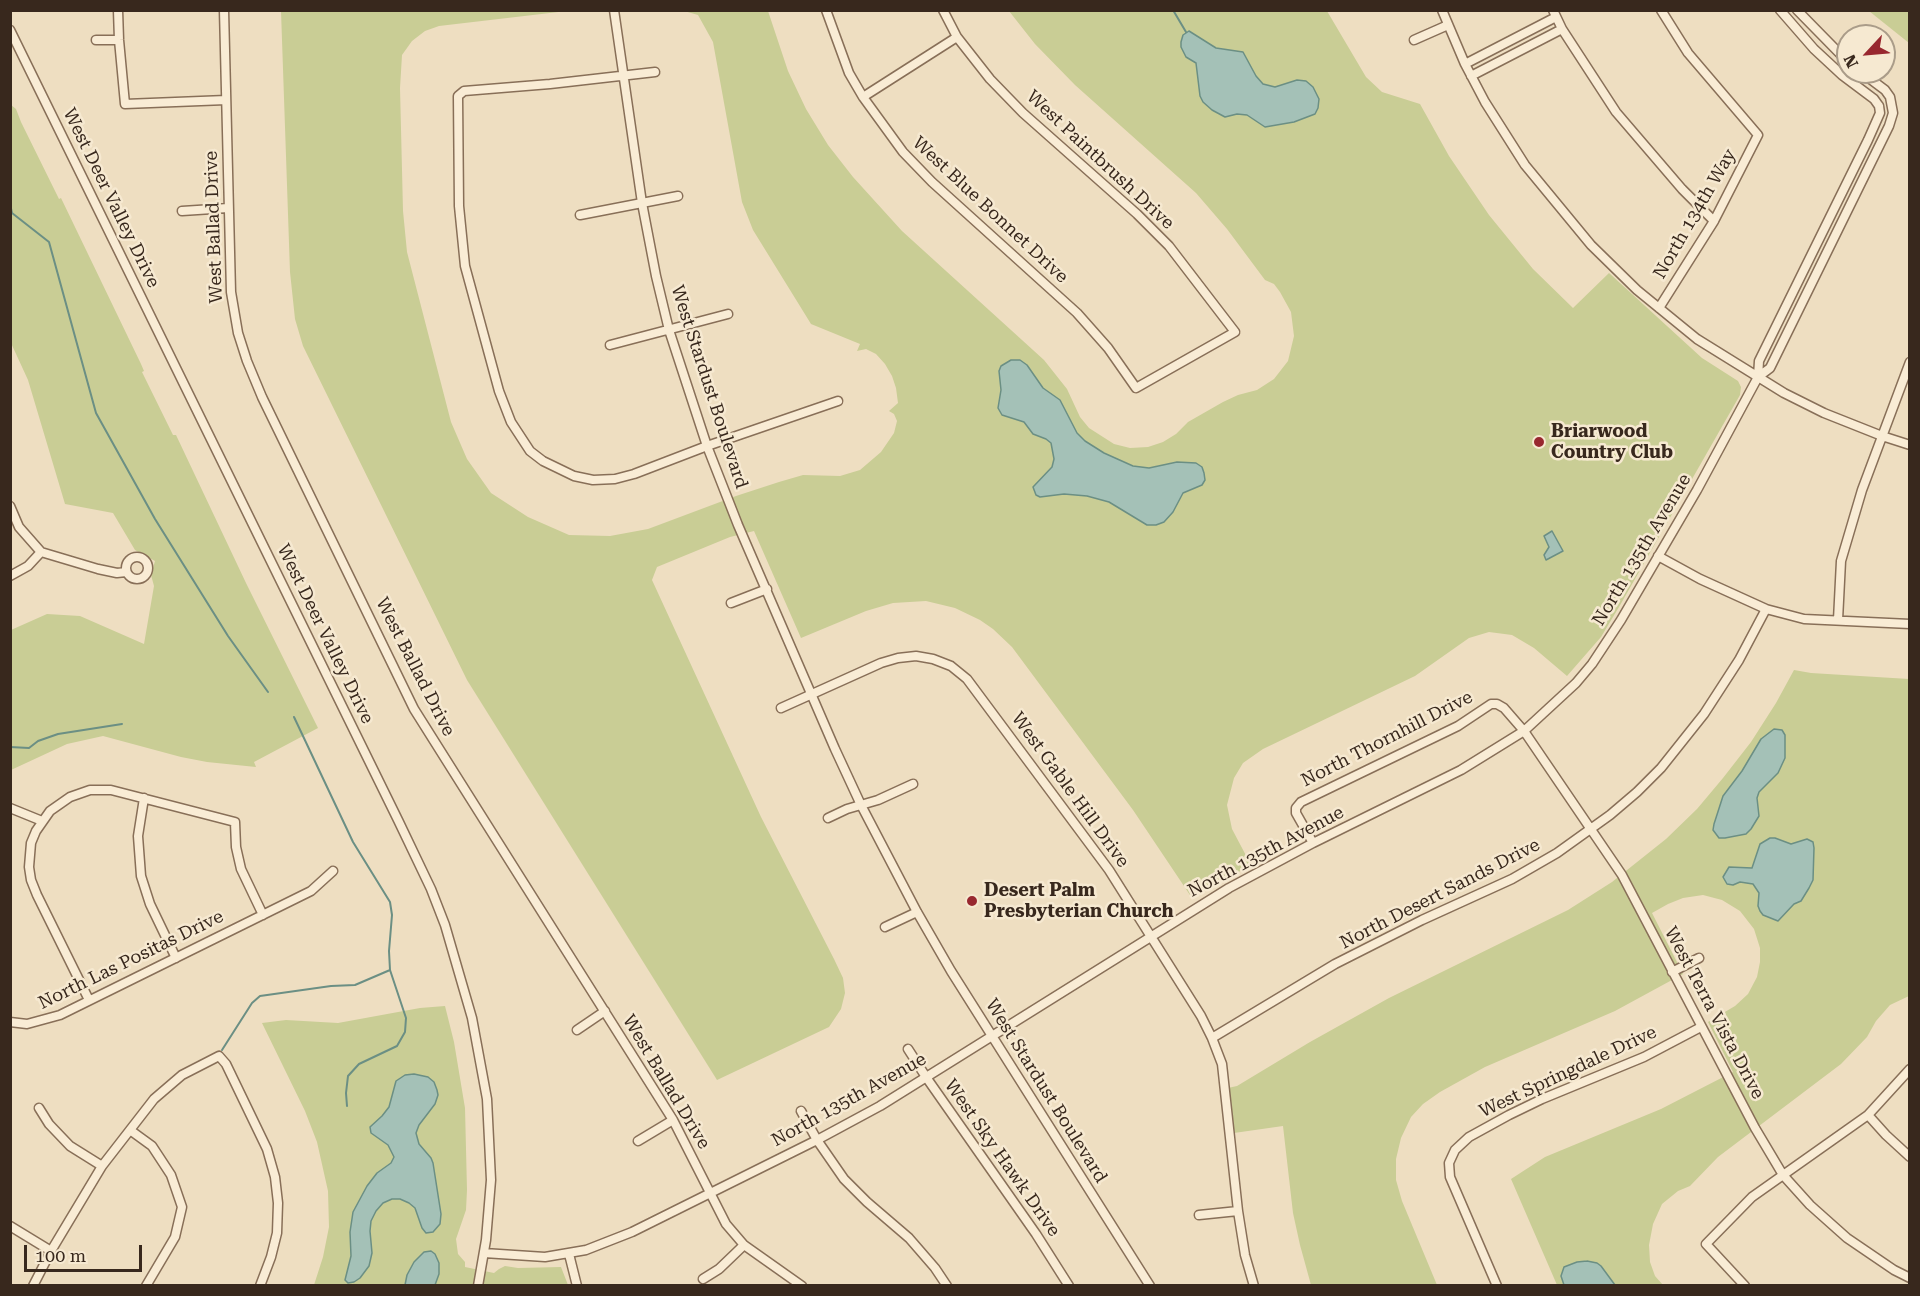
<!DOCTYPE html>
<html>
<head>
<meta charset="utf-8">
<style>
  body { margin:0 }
  #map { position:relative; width:1920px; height:1296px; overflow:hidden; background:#eedec1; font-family:"Roboto Serif",serif }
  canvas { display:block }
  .frame { position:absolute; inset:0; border:12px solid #38281d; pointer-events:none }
  .north { position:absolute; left:1836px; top:24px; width:60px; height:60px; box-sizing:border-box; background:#f6e9d1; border:2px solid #aa9c89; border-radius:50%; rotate:244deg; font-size:16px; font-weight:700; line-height:24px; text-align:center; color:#38281d }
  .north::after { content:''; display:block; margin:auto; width:21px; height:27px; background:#98282f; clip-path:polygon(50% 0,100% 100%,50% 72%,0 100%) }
  .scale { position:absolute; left:24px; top:1245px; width:118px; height:27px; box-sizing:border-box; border:3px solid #38281d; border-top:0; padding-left:8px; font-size:18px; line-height:21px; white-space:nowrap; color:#38281d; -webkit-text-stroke:4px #f6e9d1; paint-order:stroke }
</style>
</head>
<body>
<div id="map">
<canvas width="1920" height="1296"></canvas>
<div class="frame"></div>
<div class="north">N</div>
<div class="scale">100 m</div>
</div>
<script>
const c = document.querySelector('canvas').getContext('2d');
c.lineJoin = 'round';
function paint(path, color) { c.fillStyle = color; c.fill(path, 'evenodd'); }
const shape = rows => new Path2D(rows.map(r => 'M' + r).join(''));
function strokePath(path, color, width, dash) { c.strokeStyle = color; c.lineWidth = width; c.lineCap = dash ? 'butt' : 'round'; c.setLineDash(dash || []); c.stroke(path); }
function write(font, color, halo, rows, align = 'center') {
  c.font = font + ' "Roboto Serif",serif'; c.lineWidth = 5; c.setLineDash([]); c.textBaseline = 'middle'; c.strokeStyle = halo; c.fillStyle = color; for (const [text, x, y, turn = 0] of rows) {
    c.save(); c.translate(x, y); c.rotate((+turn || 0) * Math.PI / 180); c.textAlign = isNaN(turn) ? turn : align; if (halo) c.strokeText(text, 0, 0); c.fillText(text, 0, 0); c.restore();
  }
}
paint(shape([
  [281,11,567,11,439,26,425,31,412,41,402,55,400,88,403,211,407,252,451,422,467,459,491,493,528,517,569,535,610,536,648,529,736,496,779,482,803,475,840,476,860,470,881,452,894,433,897,421,894,414,889,411,898,403,896,388,892,376,885,364,876,354,866,349,857,351,860,344,811,324,753,230,742,202,713,42,698,15,684,11,768,11,788,71,806,109,828,145,853,177,902,231,1044,360,1067,389,1080,417,1089,428,1114,444,1130,448,1148,447,1163,442,1176,434,1188,422,1223,402,1238,395,1257,390,1274,379,1288,361,1294,336,1291,312,1280,292,1274,284,1265,280,1227,229,1196,193,1075,85,1035,44,1009,11,1327,11,1366,77,1382,92,1420,104,1449,156,1489,215,1533,269,1573,308,1609,273,1702,358,1738,381,1741,387,1740,395,1619,607,1601,637,1567,676,1534,648,1512,635,1489,632,1469,638,1415,676,1263,749,1243,763,1234,778,1227,805,1232,829,1251,865,1192,898,1133,810,1012,647,993,629,980,620,955,608,926,601,893,603,866,611,801,638,754,531,730,537,657,567,652,580,761,817,834,959,843,978,845,993,841,1009,829,1027,717,1080,467,680,303,346,295,319,290,272],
  [1869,11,1909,11,1909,43],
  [11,105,16,109,21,122,59,199,61,198,141,364,144,371,142,372,173,435,176,435,246,583,318,728,254,762,256,767,207,762,181,757,103,736,67,744,11,770,11,630,47,614,80,616,144,644,154,586,151,575,155,561,135,550,113,513,65,504,28,380,11,343],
  [1794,670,1811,673,1909,679,1909,996,1890,1005,1876,1021,1867,1037,1841,1064,1718,1157,1690,1186,1678,1191,1662,1204,1653,1224,1649,1245,1650,1262,1655,1276,1663,1285,1557,1285,1511,1179,1545,1157,1661,1109,1733,1072,1708,1022,1735,1006,1748,994,1757,977,1760,962,1760,948,1754,929,1740,911,1722,900,1703,895,1683,898,1668,904,1652,913,1683,974,1615,1011,1485,1067,1440,1092,1423,1104,1411,1117,1401,1138,1396,1159,1396,1180,1402,1201,1437,1285,1311,1285,1300,1245,1293,1213,1283,1126,1234,1133,1228,1088,1237,1086,1310,1042,1389,998,1568,910,1612,882,1666,839,1697,809,1723,778,1751,742,1776,703],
  [445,1006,454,1042,465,1108,467,1190,466,1210,456,1239,458,1254,465,1262,465,1267,494,1273,499,1269,505,1266,518,1268,561,1267,568,1285,314,1285,323,1257,329,1227,328,1191,317,1142,305,1111,262,1023,286,1020,338,1023,420,1008]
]), '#c9cd95');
const water = shape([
  [1189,31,1216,48,1243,52,1256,76,1263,84,1275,87,1297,80,1306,81,1313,87,1319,99,1318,108,1315,114,1294,122,1265,127,1247,115,1237,114,1225,117,1212,110,1203,102,1200,96,1196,63,1186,57,1181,47,1181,42,1183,35,1189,31],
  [1011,360,1020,360,1027,365,1043,388,1060,400,1077,433,1085,441,1104,453,1133,466,1149,468,1177,462,1196,463,1202,467,1204,473,1205,480,1202,485,1183,493,1173,512,1164,522,1156,525,1147,525,1109,502,1087,496,1064,494,1040,497,1036,495,1033,487,1052,467,1054,459,1051,443,1046,439,1033,434,1024,422,1002,415,998,408,1001,390,999,371,1001,366,1011,360],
  [1552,531,1563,551,1546,560,1544,555,1549,547,1544,536,1552,531],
  [1774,729,1782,730,1785,735,1785,758,1778,773,1759,792,1757,798,1759,816,1751,829,1746,834,1725,838,1719,838,1713,830,1714,824,1723,796,1742,771,1761,739,1774,729],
  [1770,838,1775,838,1791,844,1807,839,1813,842,1814,848,1813,880,1809,888,1801,901,1794,904,1778,921,1763,915,1760,911,1758,906,1759,893,1753,884,1740,882,1733,885,1727,884,1723,877,1729,867,1752,868,1760,844,1770,838],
  [414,1074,428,1077,434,1082,437,1090,438,1095,435,1104,419,1125,416,1133,419,1144,431,1158,433,1163,441,1214,440,1224,433,1232,426,1233,422,1228,415,1208,409,1203,400,1199,392,1199,383,1203,376,1211,371,1221,370,1231,372,1253,369,1266,360,1278,354,1282,348,1283,345,1280,351,1256,350,1232,353,1212,367,1186,377,1173,391,1163,394,1157,388,1145,371,1133,370,1127,382,1116,389,1107,396,1081,405,1075,414,1074],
  [431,1251,435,1254,439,1263,439,1274,435,1285,405,1285,407,1275,414,1262,424,1252,431,1251],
  [1587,1261,1597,1263,1601,1266,1615,1285,1564,1285,1561,1276,1564,1267,1577,1262,1587,1261]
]);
paint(water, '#a4c1b7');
strokePath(water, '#6b8f84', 1.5);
strokePath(shape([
  [1173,10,1186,32],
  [10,204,12,213,49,242,96,413,155,519,228,636,268,692],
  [294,717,353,842,390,902,392,915,389,951,390,970,406,1018,405,1032,397,1046,359,1064,348,1076,346,1093,347,1106],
  [10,747,29,748,38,741,58,734,122,724],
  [222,1050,252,1003,260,996,331,986,355,985,390,970]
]), '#6b8f84', 2);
const minor = shape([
  [118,10,119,40,125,104,226,100],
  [224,10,231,292,238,333,247,361,262,397,414,709,673,1120,726,1224,744,1245,802,1286],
  [614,10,642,203,656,276,669,330,707,446,738,525,835,749,861,805,917,912,951,971,1150,1286],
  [826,10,849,73,863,97,903,152,932,182,1077,313,1108,348,1136,388,1235,332,1169,246,1137,214,1023,113,990,79,957,37,943,10],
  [1442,10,1465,64,1485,102,1525,165,1591,245,1637,290,1697,339,1784,393,1824,413,1882,436,1910,445],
  [1553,10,1562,29,1616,112,1682,189,1714,221],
  [1780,10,1814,49,1842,75,1874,99,1879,106],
  [1797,10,1848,62],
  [10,30,398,820,431,889,445,925,472,1018,487,1099,491,1180,486,1240,478,1286],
  [96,40,119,40],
  [1414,40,1448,25],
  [1465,64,1556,17],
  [655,72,550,84,464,91,458,96,459,206,465,266,499,391,511,422,530,451,543,461,574,476,593,480,615,479,634,474,707,446,838,401],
  [1471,76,1562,29],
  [863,97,957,37],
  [182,211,228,208],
  [580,215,678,196],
  [1659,308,1714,221,1758,135,1688,53,1661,10],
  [610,345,728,314],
  [1758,377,1770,368,1889,126,1893,113,1890,97,1885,90,1861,72],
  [10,506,19,527,41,552,98,569,117,573,126,572],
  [1658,556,1700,579,1766,609,1804,619,1910,624],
  '126 568a11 11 0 1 1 22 0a11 11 0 1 1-22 0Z',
  [10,576,28,566,41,552],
  [731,603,767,589],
  [1838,620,1841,561,1862,490,1910,362],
  [781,708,881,663,898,658,916,656,933,659,951,666,967,679,1109,870,1201,1016,1212,1038,1222,1064,1238,1211,1245,1255,1254,1286],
  [144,798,138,836,141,876,150,904,176,958],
  [10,808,42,821],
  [828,818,847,809,878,800,913,784],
  [1313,843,1296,813,1296,808,1301,802,1458,726,1491,704,1497,704,1504,708,1524,731,1622,875,1755,1128,1783,1175,1810,1205,1847,1238,1894,1270,1910,1278],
  [885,927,917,912],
  [1672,972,1699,958],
  [89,1000,37,895,31,880,29,867,31,843,36,831,50,811,70,797,90,790,111,790,235,822,236,847,241,869,263,915],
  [10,1022,27,1024,60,1015,311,891,333,871],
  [577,1030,605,1011],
  [1212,1038,1335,964,1422,920,1512,879,1557,853,1610,815,1637,792,1661,768,1704,714,1739,660,1766,609],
  [908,1049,926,1077,1036,1234,1069,1286],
  [39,1108,49,1124,70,1146,102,1166],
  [801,1111,817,1140,844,1179,867,1202,909,1238,935,1268,947,1286],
  [1868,1115,1886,1135,1910,1157],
  [130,1130,152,1146,171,1175,182,1207,175,1237,146,1286],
  [638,1141,673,1120],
  [1199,1215,1238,1211],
  [10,1226,51,1251],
  [484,1253,545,1257,586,1250,632,1232,817,1140,880,1106,1229,888,1313,843,1461,770,1524,731,1576,683,1592,664,1621,620,1697,490,1758,377,1759,361,1868,140,1880,113,1879,106],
  [569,1254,577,1286],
  [703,1279,719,1269,744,1245],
  [33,1286,51,1251,102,1166,154,1099,182,1075,219,1056,226,1064,267,1149,275,1177,278,1203,277,1233,271,1257,260,1286],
  [1497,1286,1450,1177,1449,1163,1455,1150,1469,1137,1509,1115,1542,1099,1644,1057,1701,1027],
  [1745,1286,1706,1244,1752,1197,1868,1115,1910,1069]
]);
strokePath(minor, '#886f58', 11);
strokePath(minor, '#f9ecd5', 8);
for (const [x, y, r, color] of [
  [1539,442,6,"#98282f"],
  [972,901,6,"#98282f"]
]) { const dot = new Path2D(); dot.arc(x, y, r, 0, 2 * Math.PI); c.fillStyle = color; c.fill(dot); strokePath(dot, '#f6e9d1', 2); }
write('18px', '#38281d', '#f6e9d1', [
  ["West Paintbrush Drive",1100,160,43],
  ["West Deer Valley Drive",111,198,64],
  ["West Blue Bonnet Drive",990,210,43],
  ["North 134th Way",1695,214,-60],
  ["West Ballad Drive",214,227,-92],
  ["West Stardust Boulevard",709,387,72],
  ["North 135th Avenue",1642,550,-59],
  ["West Deer Valley Drive",325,634,64],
  ["West Ballad Drive",415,667,63],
  ["North Thornhill Drive",1387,739,-27],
  ["West Gable Hill Drive",1070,790,54],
  ["North 135th Avenue",1266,852,-28],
  ["North Desert Sands Drive",1440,894,-27],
  ["North Las Positas Drive",131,960,-26],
  ["West Terra Vista Drive",1714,1013,62],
  ["West Springdale Drive",1568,1072,-25],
  ["West Ballad Drive",666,1082,59],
  ["West Stardust Boulevard",1046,1091,58],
  ["North 135th Avenue",849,1100,-29],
  ["West Sky Hawk Drive",1002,1158,55]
]);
write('bold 18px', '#38281d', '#f6e9d1', [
  ["Briarwood",1551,432],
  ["Country Club",1551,453],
  ["Desert Palm",984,891],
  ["Presbyterian Church",984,912]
], 'left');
</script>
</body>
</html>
